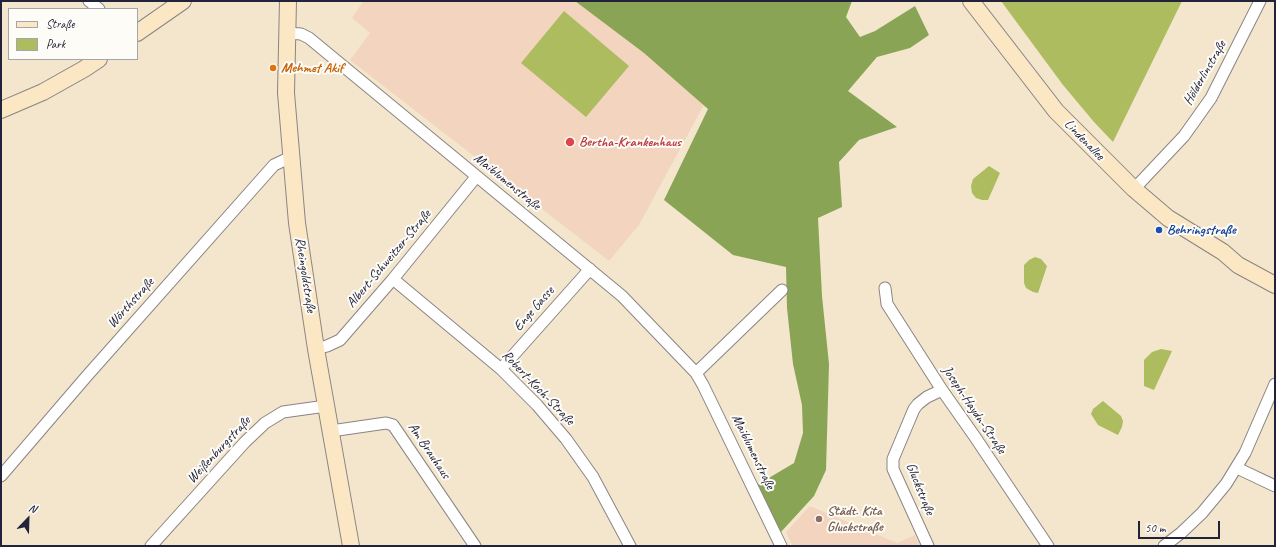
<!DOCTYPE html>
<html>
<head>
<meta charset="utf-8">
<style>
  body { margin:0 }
  #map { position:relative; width:1276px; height:547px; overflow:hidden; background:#f3e6cd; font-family:Caveat,sans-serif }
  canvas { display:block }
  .frame { position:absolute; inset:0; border:2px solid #22223b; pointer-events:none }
  .legend { position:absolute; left:8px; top:8px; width:130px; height:52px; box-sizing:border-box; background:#fdfcf7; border:1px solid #a5a5ac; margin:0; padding:5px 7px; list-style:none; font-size:12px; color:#22223b }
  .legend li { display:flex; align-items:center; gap:8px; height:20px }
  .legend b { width:20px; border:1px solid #a5a5ac }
  .north { position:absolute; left:8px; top:499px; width:40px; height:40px; -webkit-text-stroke:3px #fdfcf7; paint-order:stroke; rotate:23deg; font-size:11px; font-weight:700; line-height:16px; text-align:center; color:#22223b }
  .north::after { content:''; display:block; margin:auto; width:14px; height:18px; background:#22223b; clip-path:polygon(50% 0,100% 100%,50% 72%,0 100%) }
  .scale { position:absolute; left:1138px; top:521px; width:82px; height:18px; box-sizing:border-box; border:2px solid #22223b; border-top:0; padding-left:5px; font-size:12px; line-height:14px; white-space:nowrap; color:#22223b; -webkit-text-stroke:3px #fdfcf7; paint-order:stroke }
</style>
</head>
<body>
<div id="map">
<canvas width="1276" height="547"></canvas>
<div class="frame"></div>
<ul class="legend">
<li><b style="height:5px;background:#fbe7c3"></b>Straße</li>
<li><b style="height:11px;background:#adbc5e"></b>Park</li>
</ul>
<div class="north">N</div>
<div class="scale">50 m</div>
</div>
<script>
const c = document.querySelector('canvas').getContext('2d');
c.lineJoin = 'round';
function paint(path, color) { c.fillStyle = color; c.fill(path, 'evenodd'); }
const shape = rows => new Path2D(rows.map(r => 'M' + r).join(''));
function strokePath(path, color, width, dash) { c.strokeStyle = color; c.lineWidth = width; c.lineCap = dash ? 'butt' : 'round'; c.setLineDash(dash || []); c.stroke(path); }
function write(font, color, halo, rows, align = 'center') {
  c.font = font + ' Caveat,sans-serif'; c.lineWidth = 4; c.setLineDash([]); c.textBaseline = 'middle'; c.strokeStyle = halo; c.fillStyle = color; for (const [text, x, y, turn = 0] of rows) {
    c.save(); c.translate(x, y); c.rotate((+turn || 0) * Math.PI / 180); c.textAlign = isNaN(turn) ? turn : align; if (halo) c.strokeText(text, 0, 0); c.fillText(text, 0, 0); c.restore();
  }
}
paint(shape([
  [363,1,703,1,747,25,639,225,609,261,350,60,370,33,352,18],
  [810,506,897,543,915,535,920,546,793,546,786,532]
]), '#f3d4bf');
paint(shape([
  [1001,1,1182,1,1113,142,1094,122,1063,85],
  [564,11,629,66,586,117,521,63],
  [989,166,1000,173,988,200,982,200,976,198,972,193,971,186,973,179],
  [1035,257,1041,259,1047,266,1038,293,1033,292,1026,288,1024,283,1024,265,1029,260],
  [1161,349,1172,351,1154,390,1144,386,1144,360,1152,352],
  [1103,401,1121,416,1123,421,1122,427,1118,435,1098,425,1091,414,1093,409]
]), '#adbc5e');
paint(shape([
  [575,1,852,1,846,17,860,37,875,31,915,6,929,35,910,48,877,57,848,91,897,127,859,140,839,162,842,207,818,218,822,296,829,364,826,470,814,496,780,533,757,485,794,463,803,433,802,405,793,364,787,308,786,267,733,255,664,200,708,109,644,53]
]), '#8aa455');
const street = shape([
  [89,1,99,9],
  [287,33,301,34,309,38,622,296,696,373,703,385,781,546],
  [1134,189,1184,136,1211,98,1260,1],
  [393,279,501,369,537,405,566,439,593,477,630,546],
  [885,288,887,304,942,390,975,437,1048,546],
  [316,349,327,346,340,340,393,279,476,177],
  [501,369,590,269],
  [696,373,782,290],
  [331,431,386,423,393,425,475,546],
  [1237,468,1275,486],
  [1,476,86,377,274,165,291,157],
  [151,546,245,442,265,423,283,412,326,406],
  [928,546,893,469,893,459,914,409,918,404,927,397,942,390],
  [1164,546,1181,533,1202,513,1226,484,1245,453,1275,384]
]);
const secondary = shape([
  [288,1,286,93,297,223,316,349,351,546],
  [971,1,1056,111,1134,189,1168,218,1223,252,1238,265,1275,285],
  [137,33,183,1],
  [1,110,43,92,84,69,99,59]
]);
strokePath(street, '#8a8484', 13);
strokePath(secondary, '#8a8484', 18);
strokePath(street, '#fff', 11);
strokePath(secondary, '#fbe7c3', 16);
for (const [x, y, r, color] of [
  [273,68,4,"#e8710a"],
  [570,142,5,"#e0444e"],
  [1159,230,4,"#1a4fb4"],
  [819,519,4,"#8d6e63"]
]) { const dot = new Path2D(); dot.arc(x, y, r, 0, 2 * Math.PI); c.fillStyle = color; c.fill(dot); strokePath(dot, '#fdfcf7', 1.5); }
write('bold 14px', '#c56008', '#fdfcf7', [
  ["Mehmet Akif",281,68]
], 'left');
write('14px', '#22223b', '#fdfcf7', [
  ["Hölderlinstraße",1205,73,-60],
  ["Lindenallee",1084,140,46],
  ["Maiblumenstraße",507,182,39],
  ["Albert-Schweitzer-Straße",389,259,-50],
  ["Rheingoldstraße",305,275,81],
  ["Wörthstraße",131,303,-48],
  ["Enge Gasse",534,309,-49],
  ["Robert-Koch-Straße",538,388,46],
  ["Joseph-Haydn-Straße",974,410,56],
  ["Weißenburgstraße",219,450,-47],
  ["Am Brauhaus",429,451,56],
  ["Maiblumenstraße",753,452,64],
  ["Gluckstraße",920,489,68]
]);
write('bold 14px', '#be3a42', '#fdfcf7', [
  ["Bertha-Krankenhaus",579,142]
], 'left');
write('bold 14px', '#164399', '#fdfcf7', [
  ["Behringstraße",1167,230]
], 'left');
write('bold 14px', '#785e54', '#fdfcf7', [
  ["Städt. Kita",827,511],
  ["Gluckstraße",827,527]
], 'left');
</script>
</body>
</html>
